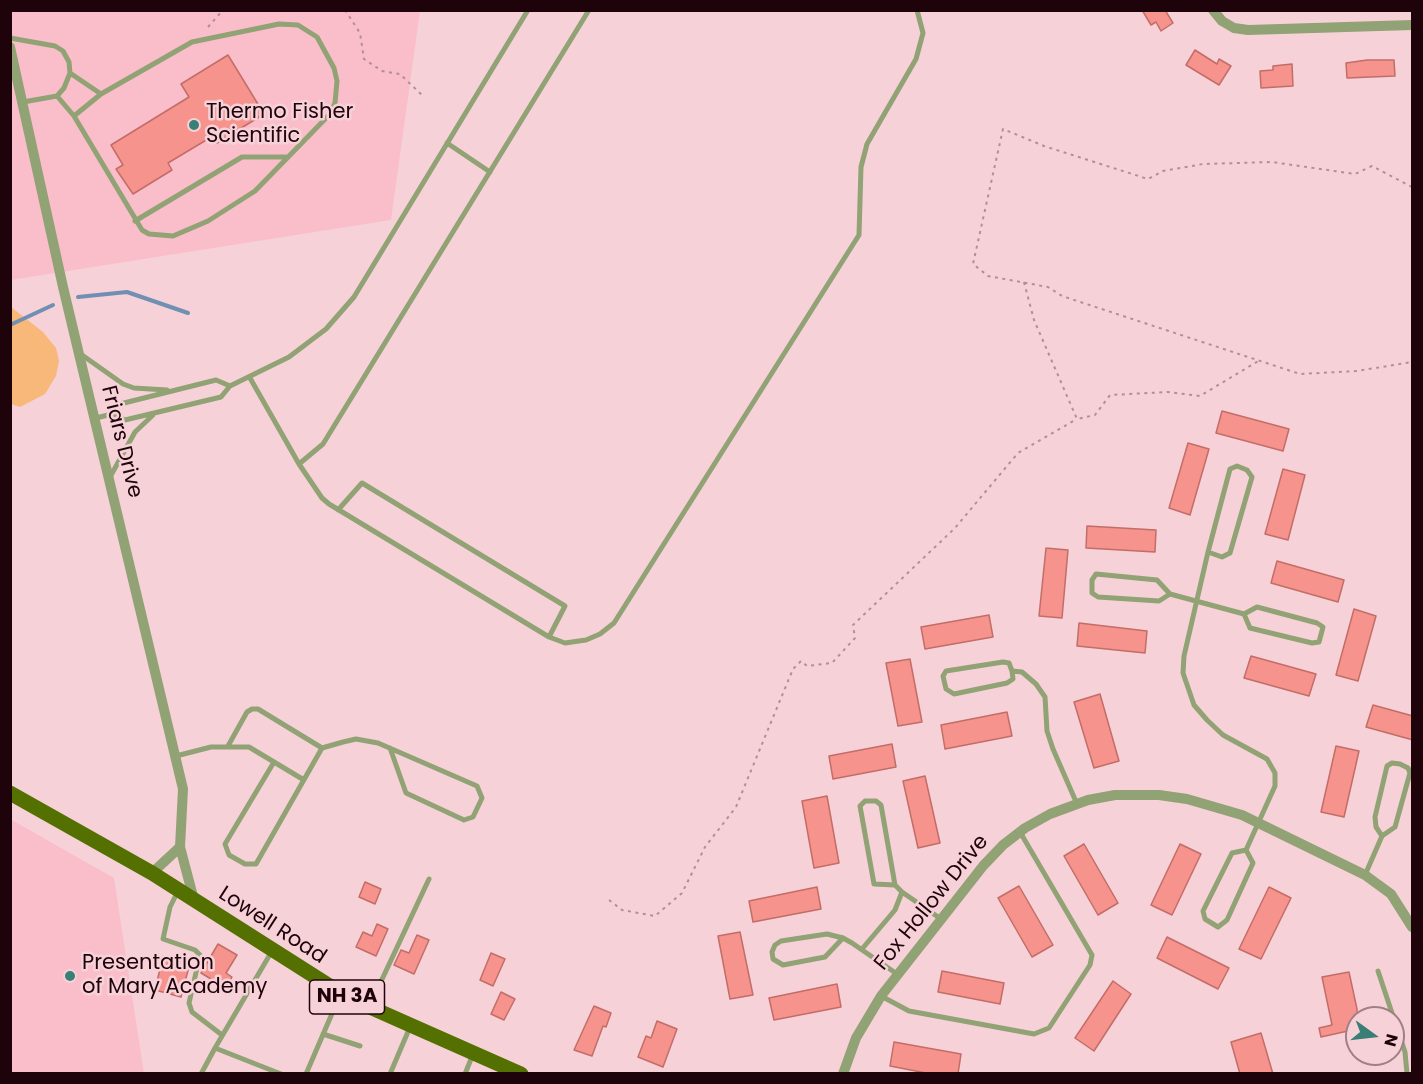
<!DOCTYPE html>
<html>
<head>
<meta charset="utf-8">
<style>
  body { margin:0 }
  #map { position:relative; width:1423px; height:1084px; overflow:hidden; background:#f7d1d8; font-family:Poppins,sans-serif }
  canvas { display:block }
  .frame { position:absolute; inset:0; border:12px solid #1f030b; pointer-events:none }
  .north { position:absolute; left:1345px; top:1006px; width:60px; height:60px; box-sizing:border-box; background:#f7d1d8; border:2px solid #a17f86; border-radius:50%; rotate:105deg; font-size:16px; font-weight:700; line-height:24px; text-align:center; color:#1f030b }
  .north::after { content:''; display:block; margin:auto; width:21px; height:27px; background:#397f76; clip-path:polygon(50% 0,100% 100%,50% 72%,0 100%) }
</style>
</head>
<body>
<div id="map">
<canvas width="1423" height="1084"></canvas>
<div class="frame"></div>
<div class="north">N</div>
</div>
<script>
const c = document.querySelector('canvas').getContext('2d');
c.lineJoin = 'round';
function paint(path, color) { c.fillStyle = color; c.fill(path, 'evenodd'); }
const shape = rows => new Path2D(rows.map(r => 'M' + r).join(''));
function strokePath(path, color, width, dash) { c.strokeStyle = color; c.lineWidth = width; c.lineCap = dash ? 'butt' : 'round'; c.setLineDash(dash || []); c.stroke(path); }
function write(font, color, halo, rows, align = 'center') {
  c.font = font + ' Poppins,sans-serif'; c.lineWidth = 5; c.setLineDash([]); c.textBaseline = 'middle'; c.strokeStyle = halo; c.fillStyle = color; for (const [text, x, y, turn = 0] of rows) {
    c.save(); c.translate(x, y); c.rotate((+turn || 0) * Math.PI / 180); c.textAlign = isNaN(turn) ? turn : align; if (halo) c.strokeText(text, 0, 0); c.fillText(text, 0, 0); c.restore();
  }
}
paint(shape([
  [11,11,420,11,391,220,11,280],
  [10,819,114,878,144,1073,11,1073]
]), '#fabeca');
paint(shape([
  [11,307,43,332,56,348,59,361,56,376,45,394,20,407,11,404]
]), '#f8b87a');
strokePath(shape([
  [78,297,127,292,188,313],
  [10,325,53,305]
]), '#708fb3', 4);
const building = shape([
  [1142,10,1165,10,1173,23,1161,31,1156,22,1151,25,1142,10],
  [1195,50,1217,64,1219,59,1231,66,1219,85,1186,65,1195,50],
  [228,55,264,114,217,143,213,136,168,163,172,170,133,194,116,169,123,165,111,145,189,97,181,84,228,55],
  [1367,60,1394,60,1395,76,1347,78,1346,63,1367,60],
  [1292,64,1293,86,1261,88,1260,71,1273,70,1273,66,1292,64],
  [1222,411,1289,429,1283,451,1216,433,1222,411],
  [1188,443,1209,449,1190,515,1169,508,1188,443],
  [1283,469,1305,475,1288,540,1265,534,1283,469],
  [1087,526,1156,530,1155,552,1086,548,1087,526],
  [1046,548,1068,550,1062,618,1039,616,1046,548],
  [1277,561,1344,580,1338,602,1271,583,1277,561],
  [1354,609,1376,616,1358,681,1336,675,1354,609],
  [989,615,993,637,925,649,921,627,989,615],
  [1079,623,1147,631,1145,653,1077,646,1079,623],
  [1251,656,1316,674,1309,696,1244,678,1251,656],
  [910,659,922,722,898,726,886,663,910,659],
  [1100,694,1119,761,1094,768,1074,702,1100,694],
  [1373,705,1413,716,1413,740,1366,727,1373,705],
  [1007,712,1012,736,945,749,941,725,1007,712],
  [892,744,896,767,833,779,829,756,892,744],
  [1336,746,1359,751,1344,817,1321,812,1336,746],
  [925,776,940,843,918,848,903,781,925,776],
  [827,796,839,863,814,868,802,801,827,796],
  [1084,844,1118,903,1098,915,1064,856,1084,844],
  [1180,844,1201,854,1172,915,1151,905,1180,844],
  [365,882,381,889,375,904,359,897,365,882],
  [1019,886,1053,945,1032,957,998,898,1019,886],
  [817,887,821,909,753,922,749,901,817,887],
  [1269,887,1291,898,1261,959,1239,949,1269,887],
  [377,924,388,929,376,956,356,947,363,932,372,936,377,924],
  [740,932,753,995,730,999,718,936,740,932],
  [417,935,429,940,414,974,394,965,401,950,409,953,417,935],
  [1167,937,1229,968,1218,989,1157,958,1167,937],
  [218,944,237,955,226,973,232,977,226,988,201,973,218,944],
  [491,953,505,959,493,986,480,980,491,953],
  [163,956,190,963,181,997,155,990,163,956],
  [942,971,1004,983,1000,1004,938,992,942,971],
  [1349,972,1357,1009,1357,1055,1353,1055,1348,1031,1321,1037,1319,1028,1332,1025,1322,977,1349,972],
  [1113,981,1131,994,1094,1051,1075,1038,1113,981],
  [837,984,841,1007,774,1020,769,998,837,984],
  [501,992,515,999,504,1020,491,1014,501,992],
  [594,1006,611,1013,606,1027,603,1026,592,1056,574,1050,594,1006],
  [657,1021,677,1029,663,1067,638,1057,646,1036,651,1038,657,1021],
  [1261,1033,1273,1074,1240,1074,1231,1042,1261,1033],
  [894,1042,961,1054,958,1074,931,1074,890,1066,894,1042]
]);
paint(building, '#f5938c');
strokePath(building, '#c36d68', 1.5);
strokePath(shape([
  [345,10,360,33,364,59,382,71,400,74,424,97],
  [208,27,223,10],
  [1412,187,1372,166,1355,174,1272,162,1203,164,1163,171,1148,179,1044,146,1003,129,973,264,988,276,1048,287,1062,296,1300,374,1357,371,1412,362],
  [1024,282,1034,320,1077,419,1095,415,1110,395,1168,392,1200,396,1260,360],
  [609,900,622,910,655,916,682,893,705,847,736,807,793,669,801,661,807,666,832,663,855,638,853,625,955,528,1018,453,1077,419]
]), '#b28f96', 2, [3, 4.5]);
strokePath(shape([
  [10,38,55,46,63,51,69,62,70,73,101,94,74,116],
  [57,96,64,88,70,73],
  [23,102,57,96,74,116,142,230,149,234,173,236,208,221,255,191,330,114,335,103,337,81,334,68,317,37,298,25,279,24,192,42,101,94],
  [447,143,490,172],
  [135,221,242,157,286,157],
  [82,355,123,384,134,388,167,390],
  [250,378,299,464,322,498,329,504,549,637,565,643,586,640,600,634,614,623,859,235,861,167,867,144,916,59,923,33,917,10],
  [112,414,125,420,221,397,230,386,289,357,326,329,354,297,528,10],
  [96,418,112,414,120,404,216,380,230,386],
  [299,464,323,444,589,10],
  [110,477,135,432,153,415],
  [338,510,362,483,565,606,549,637],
  [1208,552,1230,469,1237,466,1247,470,1252,477,1230,553,1222,557,1208,552,1184,656,1183,673,1194,705,1207,720,1223,735,1267,759,1275,773,1275,786,1246,850,1232,853,1203,911,1205,919,1218,927,1227,920,1253,863,1246,850],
  [1170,594,1159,601,1098,597,1092,593,1092,580,1096,574,1157,580,1170,594,1244,614,1250,628,1312,643,1319,642,1323,627,1317,623,1257,607,1244,614],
  [1012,671,1013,679,1007,683,954,694,946,689,943,676,946,671,1003,662,1009,663,1012,671,1022,672,1036,684,1045,697,1047,731,1053,749,1077,804],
  [228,746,247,712,252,709,258,709,322,748],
  [176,756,211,747,249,747,304,780],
  [274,762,225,844,229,855,245,864,256,864,322,748,343,742,356,739,378,743,477,786,482,798,473,817,464,820,406,793,390,748],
  [1365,875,1382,836,1395,827,1410,773,1408,768,1400,764,1392,763,1387,766,1375,817,1376,827,1382,836],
  [178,891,170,907,163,939,195,950,200,955,189,1003,192,1012,222,1035],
  [902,892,941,919],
  [843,938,825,957,783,965,773,959,772,952,775,945,781,941,827,934,843,938,852,943,897,974],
  [862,949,895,910,902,892,895,885,881,805,876,801,865,801,860,806,874,884,895,885],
  [272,951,215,1048,281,1074],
  [1378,971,1405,1052,1407,1074],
  [881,996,909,1011,1034,1034,1049,1028,1090,965,1092,955,1020,832],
  [370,1005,429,879],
  [323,1034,360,1046],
  [201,1074,215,1048],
  [306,1074,340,995],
  [390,1074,410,1027],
  [465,1074,473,1054]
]), '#91a274', 5);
strokePath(shape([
  [1213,10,1222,21,1234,28,1248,30,1412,25],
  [10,47,63,287,183,789,180,847,194,900],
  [152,873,180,847],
  [843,1074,856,1038,881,996,983,866,1003,845,1025,828,1050,814,1088,800,1115,795,1159,795,1187,799,1242,815,1365,875,1391,894,1412,927]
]), '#91a274', 10);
strokePath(shape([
  [10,793,152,873,347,997,521,1074]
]), '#547000', 15);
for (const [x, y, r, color] of [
  [194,125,6,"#397f76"],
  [70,976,6,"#397f76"]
]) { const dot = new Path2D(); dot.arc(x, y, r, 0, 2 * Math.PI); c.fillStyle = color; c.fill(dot); strokePath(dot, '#f7d1d8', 2); }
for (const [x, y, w] of [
  [347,997,75]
]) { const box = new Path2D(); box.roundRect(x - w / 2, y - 17, w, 34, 4.5); c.fillStyle = '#f7d1d8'; c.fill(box); strokePath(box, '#1f030b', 1.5); }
write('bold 20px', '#1f030b', null, [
  ["NH 3A",347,997]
]);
write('21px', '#1f030b', '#f7d1d8', [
  ["Thermo Fisher",206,113],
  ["Scientific",206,137],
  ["Presentation",82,964],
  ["of Mary Academy",82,988]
], 'left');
write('21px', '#1f030b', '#f7d1d8', [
  ["Friars Drive",121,442,76],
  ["Fox Hollow Drive",932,903,-51],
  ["Lowell Road",272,926,33]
]);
</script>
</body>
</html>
